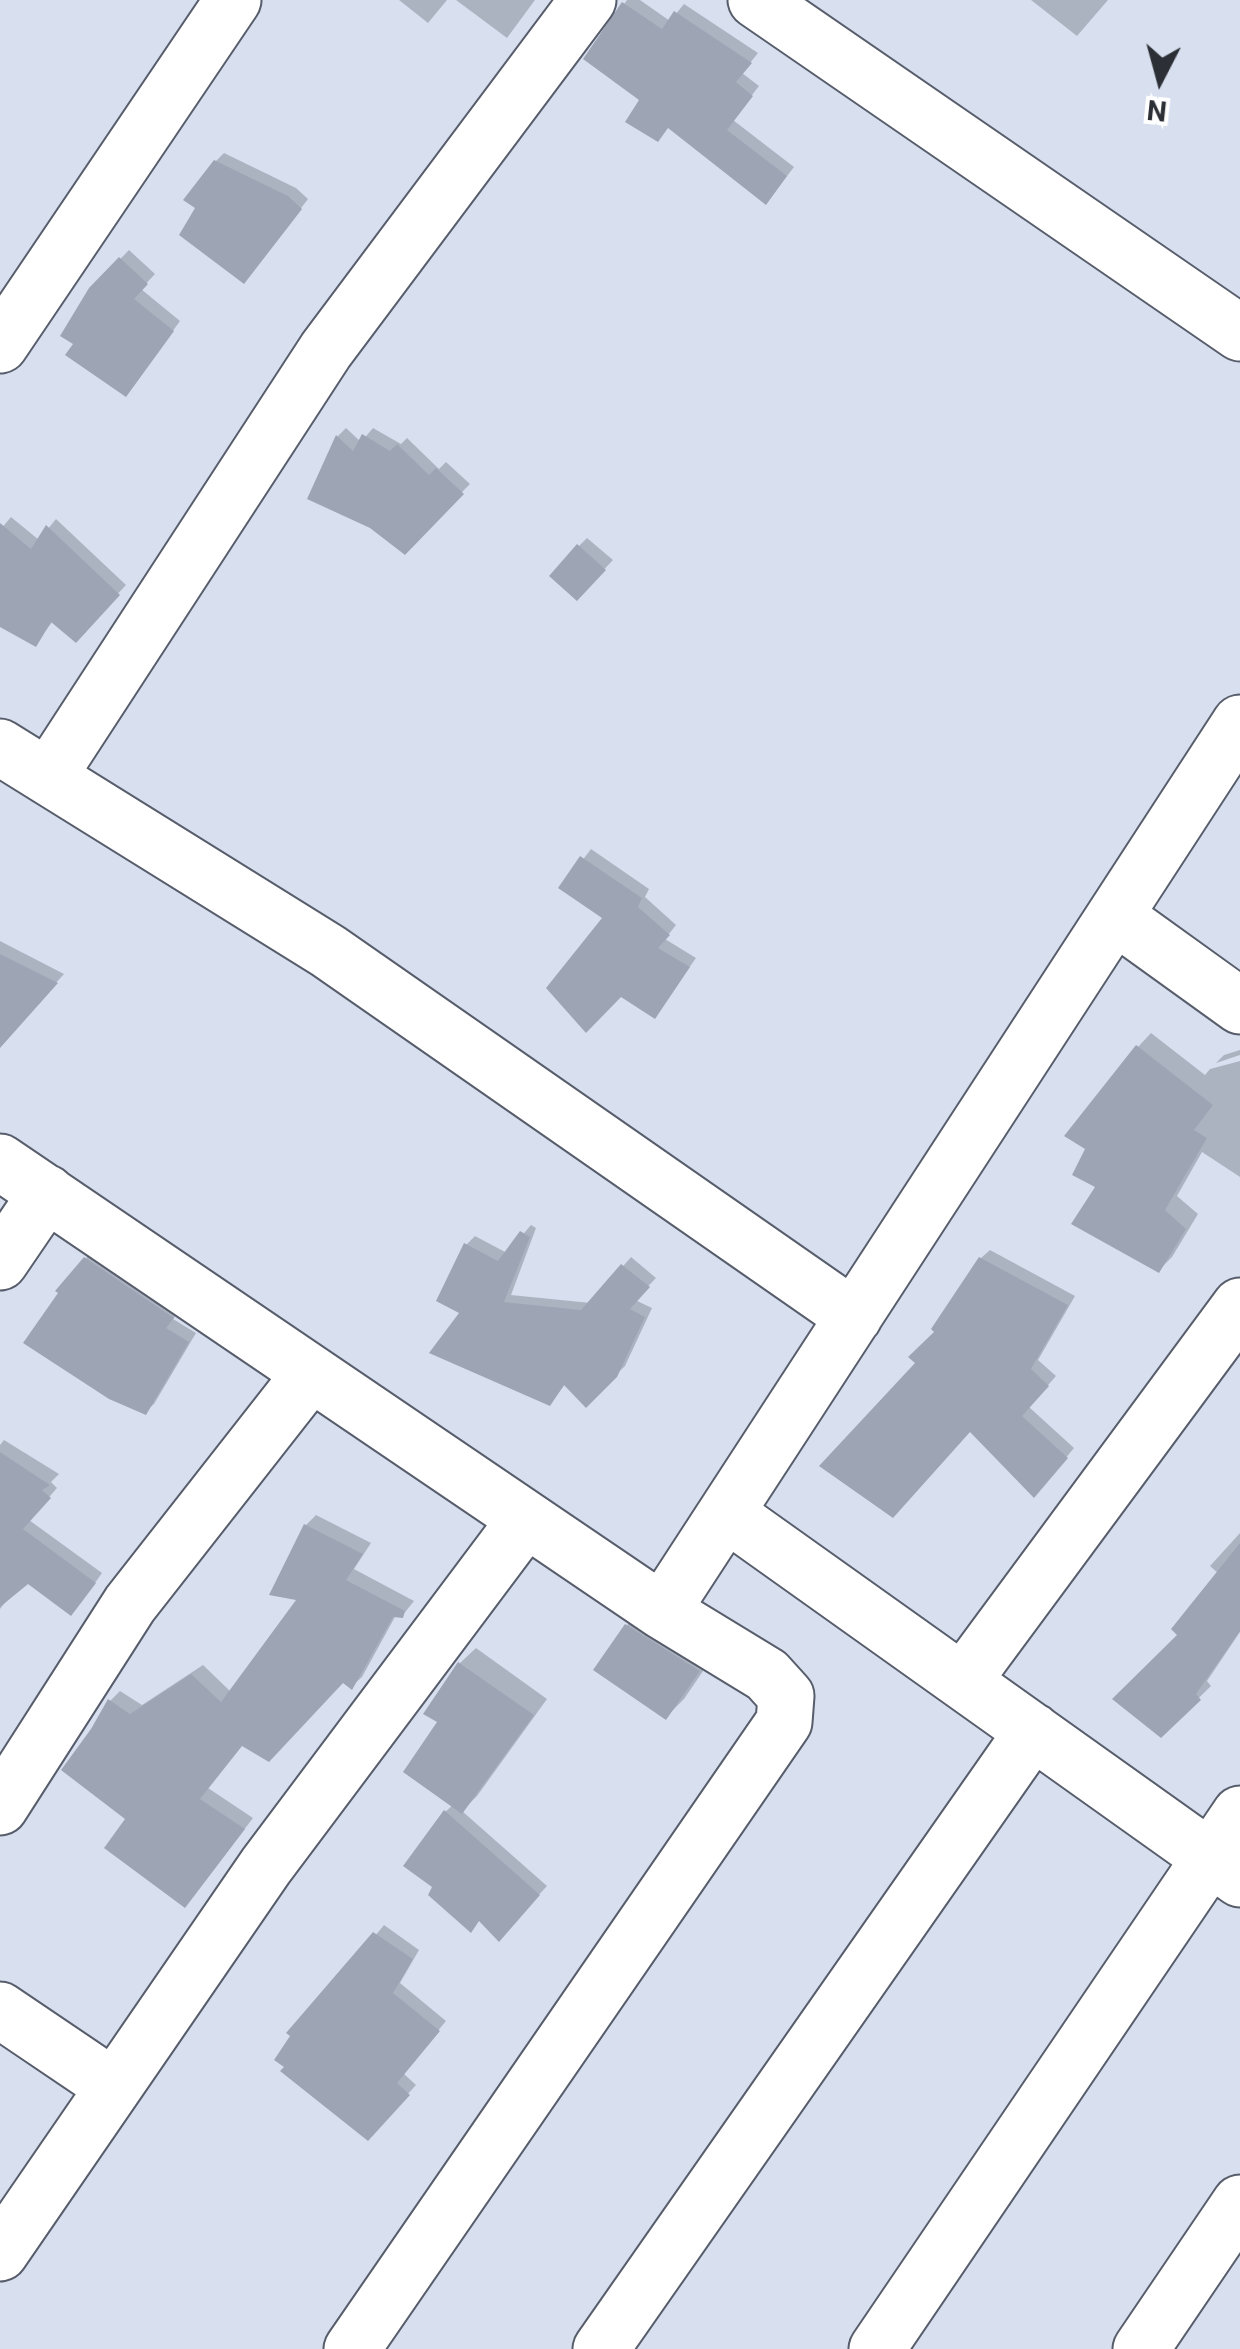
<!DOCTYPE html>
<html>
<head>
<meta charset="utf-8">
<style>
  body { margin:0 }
  #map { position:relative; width:1240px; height:2349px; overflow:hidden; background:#d8e0f0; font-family:Roboto,sans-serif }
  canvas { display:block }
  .north { position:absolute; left:1110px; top:30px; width:100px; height:100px; -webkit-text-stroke:8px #fff; paint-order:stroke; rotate:186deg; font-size:28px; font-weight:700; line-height:40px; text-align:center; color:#2c2f35 }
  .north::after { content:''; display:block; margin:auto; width:35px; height:45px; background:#2c2f35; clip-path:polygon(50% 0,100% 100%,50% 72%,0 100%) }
</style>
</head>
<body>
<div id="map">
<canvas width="1240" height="2349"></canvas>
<div class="north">N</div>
</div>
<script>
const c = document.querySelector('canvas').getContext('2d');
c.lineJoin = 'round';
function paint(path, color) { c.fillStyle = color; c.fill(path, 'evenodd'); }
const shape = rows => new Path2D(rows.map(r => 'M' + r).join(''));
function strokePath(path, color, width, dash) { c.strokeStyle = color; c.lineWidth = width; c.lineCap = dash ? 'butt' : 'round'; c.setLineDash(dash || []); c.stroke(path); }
paint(shape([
  [399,0,447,0,428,23],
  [456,0,535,0,507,38],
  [627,0,640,0,670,21,684,4,758,53,742,73,759,86,733,120,794,167,774,193,669,126,658,139,642,99,586,58],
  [1031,0,1108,0,1077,36],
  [224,153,296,188,308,199,252,272,198,207,216,161],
  [129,250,155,274,141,289,180,321,134,385,77,343,91,289],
  [346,428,361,442,373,428,401,444,407,438,439,469,446,462,470,484,404,551,372,526,310,498,338,436],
  [11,517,39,540,56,519,126,585,76,639,53,621,37,642,0,617,0,530],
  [587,538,613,560,577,598,579,546],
  [591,849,649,889,645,897,676,925,665,939,696,958,655,1016,605,917,562,887],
  [0,941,64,974,37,1004,0,985],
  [1151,1033,1205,1075,1210,1069,1240,1061,1240,1177,1202,1152,1177,1196,1198,1214,1172,1257,1159,1270,1099,1186,1138,1047],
  [1240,1050,1240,1055,1216,1063,1224,1055],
  [531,1225,536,1228,511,1295,591,1303,631,1257,656,1278,635,1300,652,1308,625,1366,586,1404,566,1383,550,1404,462,1313,466,1245,475,1236,507,1253],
  [94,1250,181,1309,173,1319,196,1333,154,1404,145,1412,86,1258],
  [990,1250,1075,1296,1038,1360,1056,1376,1029,1407,1074,1448,1042,1487,918,1363,981,1258],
  [4,1440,59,1474,51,1482,57,1488,29,1520,102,1573,80,1604,24,1578,0,1609,0,1445],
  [316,1515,371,1543,354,1569,414,1601,402,1616,396,1615,362,1677,352,1686,343,1680,243,1744,208,1788,253,1818,195,1894,128,1818,110,1701,120,1691,142,1705,203,1665,231,1692,300,1598,306,1525],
  [1240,1533,1240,1632,1207,1681,1211,1686,1161,1735,1181,1635,1219,1574,1210,1566],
  [644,1607,716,1652,684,1699,666,1717,627,1625],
  [476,1648,547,1699,477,1796,462,1811,547,1886,499,1938,445,1812,453,1805,440,1721,427,1714,460,1663],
  [384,1925,419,1950,400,1983,446,2021,403,2073,416,2085,376,2129,294,2035]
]), '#0003');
paint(shape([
  [622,2,662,29,674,11,752,63,736,82,753,96,727,130,787,176,766,205,668,128,658,142,625,122,639,100,583,59],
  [214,160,288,196,302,209,244,284,179,235,195,208,183,200],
  [119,257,148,284,134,299,174,331,126,397,65,355,73,344,60,336,89,288],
  [362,434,390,451,397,444,429,475,436,468,464,494,405,555,370,528,307,499,336,435,353,451],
  [0,523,31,549,46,525,120,595,76,643,51,622,36,647,0,627],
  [577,544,606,570,577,601,549,576],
  [580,856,642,898,638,907,670,935,658,948,690,967,655,1019,621,997,586,1033,546,988,602,918,558,888],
  [0,954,58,983,0,1048],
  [1136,1045,1213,1105,1194,1130,1207,1138,1165,1210,1186,1229,1159,1273,1071,1224,1095,1187,1072,1175,1085,1149,1064,1136],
  [520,1231,530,1237,504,1302,581,1310,621,1264,650,1287,630,1309,645,1317,617,1377,586,1408,564,1385,550,1406,429,1353,459,1313,436,1301,464,1243,498,1261],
  [84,1257,174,1318,166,1328,189,1342,146,1415,109,1399,23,1343,58,1293,55,1291],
  [979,1257,1068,1305,1031,1369,1049,1386,1022,1416,1068,1458,1034,1498,970,1432,893,1518,819,1466,915,1363,908,1357,934,1332,931,1329],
  [0,1452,50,1485,42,1490,51,1498,23,1529,96,1583,71,1616,28,1584,0,1607],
  [304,1524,363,1554,346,1580,405,1611,403,1618,393,1617,352,1690,343,1683,269,1762,242,1746,200,1799,245,1829,185,1908,104,1848,125,1819,61,1770,91,1729,108,1699,130,1714,191,1674,221,1702,296,1600,269,1595],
  [1240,1543,1240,1631,1196,1694,1201,1700,1161,1738,1112,1699,1177,1635,1171,1629],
  [625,1624,700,1671,666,1720,593,1670],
  [458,1662,534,1715,462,1814,403,1772,437,1722,423,1714],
  [444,1810,540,1895,499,1942,479,1921,471,1933,428,1895,432,1887,403,1866],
  [373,1932,413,1959,393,1993,440,2031,397,2083,410,2095,368,2141,280,2071,284,2067,274,2060,290,2036,286,2033]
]), '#9da4b4');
const minor = shape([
  [756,0,1240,333],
  [0,345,233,0],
  [0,747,328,951,854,1317],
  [48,777,326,350,588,0],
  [1115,916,1240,1006],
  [0,1162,662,1611,767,1675,786,1696,784,1722,352,2349],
  [0,1262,47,1193],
  [726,1513,1240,1879],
  [662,1611,1240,723],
  [963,1681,1240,1306],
  [0,1807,130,1604,311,1373],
  [0,2010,114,2087],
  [0,2253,266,1866,526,1519],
  [601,2349,1033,1731],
  [877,2349,1240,1814],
  [1141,2349,1240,2203]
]);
strokePath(minor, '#575d6b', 59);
strokePath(minor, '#fff', 55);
</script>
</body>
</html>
